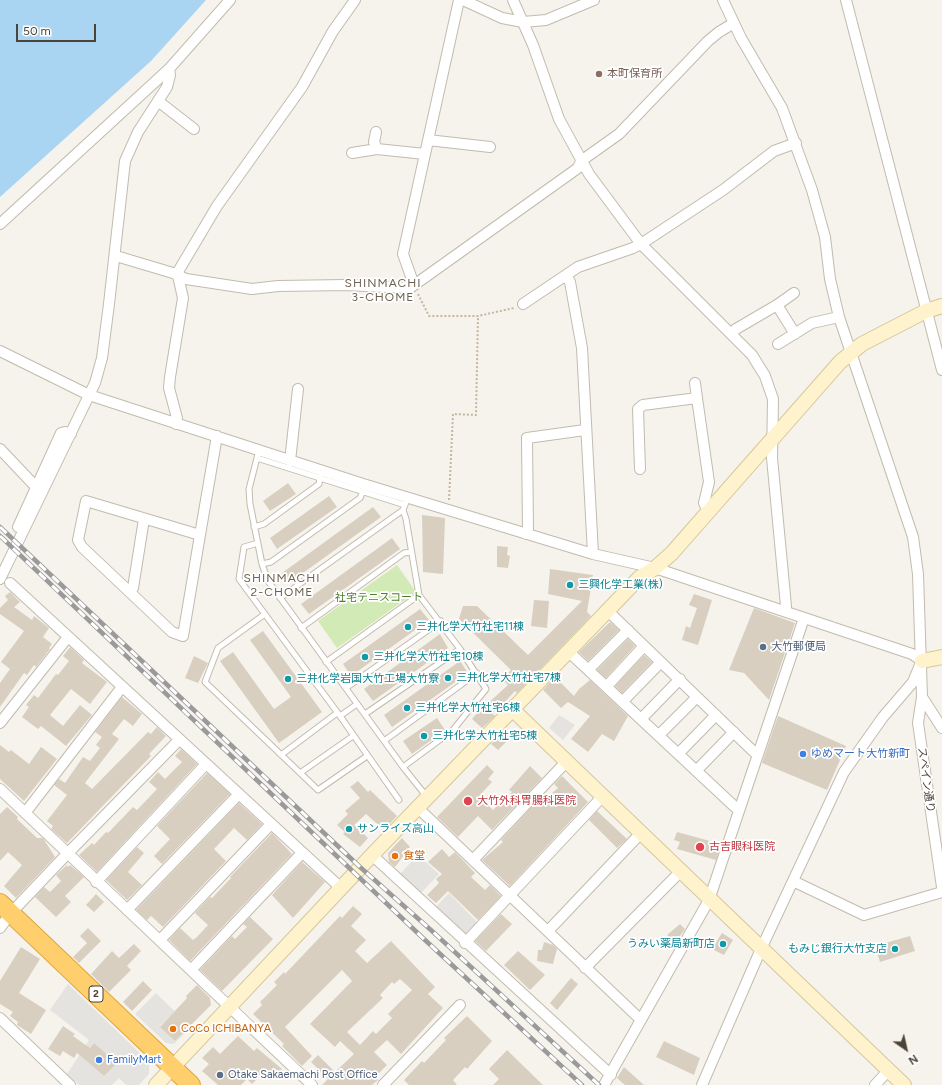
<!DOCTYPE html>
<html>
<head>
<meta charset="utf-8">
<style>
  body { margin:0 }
  #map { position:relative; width:942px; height:1085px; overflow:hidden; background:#f6f3ec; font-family:Figtree,sans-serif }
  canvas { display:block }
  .north { position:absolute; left:886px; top:1029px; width:40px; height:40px; -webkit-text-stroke:3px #fff; paint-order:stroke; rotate:146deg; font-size:11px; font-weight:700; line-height:16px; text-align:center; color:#4b4439 }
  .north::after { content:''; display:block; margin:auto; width:14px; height:18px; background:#4b4439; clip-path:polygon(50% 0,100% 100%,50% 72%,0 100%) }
  .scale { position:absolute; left:16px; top:24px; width:80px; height:18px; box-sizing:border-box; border:2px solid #4b4439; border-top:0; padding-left:5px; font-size:12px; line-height:14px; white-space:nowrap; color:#4b4439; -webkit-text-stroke:3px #fff; paint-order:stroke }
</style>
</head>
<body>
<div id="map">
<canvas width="942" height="1085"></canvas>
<div class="north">N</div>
<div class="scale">50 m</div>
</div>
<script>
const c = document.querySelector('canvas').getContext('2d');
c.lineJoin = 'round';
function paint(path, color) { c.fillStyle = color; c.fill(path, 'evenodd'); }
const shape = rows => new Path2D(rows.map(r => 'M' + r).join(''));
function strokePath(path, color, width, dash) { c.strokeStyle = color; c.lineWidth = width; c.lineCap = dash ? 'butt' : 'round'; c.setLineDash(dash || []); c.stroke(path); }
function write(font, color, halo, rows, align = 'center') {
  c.font = font + ' Figtree,"Noto Sans JP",sans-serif'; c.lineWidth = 3.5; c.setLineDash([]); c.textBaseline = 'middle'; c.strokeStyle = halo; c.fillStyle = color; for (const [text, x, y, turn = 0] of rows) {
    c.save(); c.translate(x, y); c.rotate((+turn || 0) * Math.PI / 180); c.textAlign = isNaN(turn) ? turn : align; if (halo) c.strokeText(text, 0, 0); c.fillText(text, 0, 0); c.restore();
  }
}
paint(shape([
  [397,565,416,592,337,648,318,621]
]), '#d2eab5');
paint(shape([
  [559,715,575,725,563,740,549,728],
  [418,855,439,874,420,894,399,875],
  [449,893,479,924,465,937,434,909],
  [68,984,149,1062,149,1074,139,1085,126,1085,119,1078,112,1085,79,1085,67,1074,89,1040,50,1010],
  [94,1043,116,1063,104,1076,82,1057],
  [156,993,191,1027,174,1044,166,1043,135,1014],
  [170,1016,185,1031,175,1041,160,1026]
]), '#e5e3e0');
paint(shape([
  [0,0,206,0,151,61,0,197]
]), '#a9d4f2');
paint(shape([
  [288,483,296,494,270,511,263,501],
  [329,496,337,507,277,549,270,538],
  [373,507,381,517,289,583,282,573],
  [422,515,445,518,443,574,423,572],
  [392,538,400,549,309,614,301,604],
  [497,546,508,547,507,555,510,556,508,568,497,567],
  [550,569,593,575,587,612,591,616,517,693,515,691,502,705,492,713,495,716,482,728,472,719,484,705,485,706,508,685,503,680,511,670,459,619,463,606,477,606,528,655,582,601,548,594],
  [10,592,20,602,14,607,32,620,34,616,49,628,43,637,52,644,49,648,50,649,36,667,34,665,27,675,24,673,0,707,0,683,10,669,1,662,24,631,0,614,0,608,8,600,5,596],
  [694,594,712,600,698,645,682,640,686,626,690,628,697,608,689,605],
  [534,600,549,601,547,628,531,626],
  [754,608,795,623,769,700,744,673,729,670],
  [420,609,429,620,351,676,343,664],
  [610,622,619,630,588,661,579,652],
  [263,631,322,712,279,743,220,661,233,652,274,709,291,697,250,640],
  [440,634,448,648,373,701,364,689],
  [628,639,635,646,606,678,597,670],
  [70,647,84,660,82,663,107,682,90,704,71,689,50,715,63,726,80,705,92,715,66,746,41,726,38,729,22,717,29,707,26,705,34,695,38,698,56,674,58,675,69,661,63,656],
  [644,655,652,662,622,693,615,686],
  [194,656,208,663,198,683,185,678],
  [460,661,468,673,392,727,384,715],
  [555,677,574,696,579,689,590,680,628,716,614,741,602,734,588,752,571,739,590,716,568,702,561,708,543,690],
  [122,697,142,714,133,726,124,719,112,734,119,739,85,783,92,789,148,732,151,734,157,727,166,736,149,754,151,756,67,843,51,829,53,826,47,821,67,795,54,785,59,779,65,783,83,757,90,761,100,748,96,745,102,737,95,732],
  [778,716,846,746,827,790,762,763],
  [437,718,445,730,412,754,403,741],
  [504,731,510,738,498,750,491,744],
  [0,745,9,752,11,750,29,764,41,747,57,759,24,801,0,779],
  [181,749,197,764,97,872,79,855,92,843,94,845,106,832,108,833,133,807,137,810,157,789,149,782,158,772,165,779,182,762,175,756],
  [487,765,494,772,488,779,492,782,479,796,493,810,512,792,509,790,530,766,542,778,492,830,478,816,458,837,437,817],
  [207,773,230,794,162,864,154,856,170,839,157,826],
  [562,776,588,802,510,886,482,860,503,842,501,840,541,797,544,800,558,788,554,784],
  [358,781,368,792,370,790,397,816,384,830,366,814,354,825,368,838,360,847,343,834,345,832,337,825,348,814,345,811,360,798,350,787],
  [239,803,262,824,247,840,234,828,214,849,226,861,163,927,151,916,147,920,136,910],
  [7,807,18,817,17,819,37,838,43,838,55,857,16,898,4,886,22,865,8,852,0,861,0,814],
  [597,811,627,839,617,848,589,820],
  [677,832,721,844,716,860,677,849,680,842,674,840],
  [272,833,292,854,190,961,169,940,180,928,193,940,197,937,208,925,195,913,210,897,212,898,231,878,230,877],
  [402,838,410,847,395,867,389,862,388,853],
  [137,847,144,853,128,872,142,885,127,900,106,880],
  [442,849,449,857,455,852,461,858,475,873,471,877,485,890,490,885,501,896,478,920,448,891,436,903,427,895,439,883,436,879,442,874,428,862],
  [302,862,325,882,293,918,272,895],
  [67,865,68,867,70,865,84,877,65,896,71,902,56,917,35,897,44,887,50,892,61,881,56,875],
  [96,894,104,902,94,912,86,905],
  [353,906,362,914,351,926,366,940,355,951,367,963,391,941,435,987,428,994,443,1008,401,1054,387,1040,374,1052,387,1065,375,1077,378,1080,372,1085,322,1085,328,1079,311,1062,318,1055,335,1072,354,1054,340,1041,335,1047,310,1024,352,981,342,970,285,1027,312,1056,302,1066,282,1046,284,1044,253,1014,262,1005,260,1002,277,985,274,982,284,972,285,974,340,916,342,918],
  [400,979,412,990,388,1014,392,1018,376,1034,373,1031,360,1045,347,1032,383,998,380,995,392,982,394,984],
  [501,914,512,924,486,951,475,941],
  [250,917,273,939,222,991,200,970,232,936,235,939,247,927,243,924],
  [680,924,685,929,675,943,667,935],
  [88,928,101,941,79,963,73,957,87,943,80,936],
  [722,933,733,940,724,955,712,949],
  [910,936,915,951,880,962,875,946],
  [544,942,553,945,557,949,553,964,537,961,538,950,542,950],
  [134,944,141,951,127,966,131,970,109,992,91,974,112,951,119,958],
  [21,947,40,959,19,993,46,1010,31,1034,17,1025,18,1022,10,1016,13,1012,0,1004,0,981],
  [518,951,545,975,530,990,504,965],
  [571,978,578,984,557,1010,550,1003],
  [143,981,152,990,132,1011,123,1002],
  [197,985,210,998,211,1005,175,1041,160,1027,187,998,186,996],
  [467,1016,492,1041,467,1069,465,1067,453,1080,457,1085,409,1085,404,1080,422,1061,424,1063,446,1040,444,1038],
  [63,1026,75,1034,73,1036,90,1048,94,1043,117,1063,104,1076,77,1053,74,1058,63,1051,60,1056,48,1049],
  [238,1036,254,1051,257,1048,282,1069,271,1080,263,1073,252,1084,247,1079,241,1085,218,1085,202,1071,209,1064,202,1058,213,1047,220,1054],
  [664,1041,700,1058,694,1075,656,1057],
  [507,1050,543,1085,493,1085,499,1079,489,1069],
  [624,1067,644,1085,625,1085,617,1078]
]), '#d8cfc1');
const lane = shape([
  [259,450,249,489,250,504,262,564,268,581,403,767,427,797],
  [257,458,405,505],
  [254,527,264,524,319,484,320,477],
  [258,543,244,547,239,579,340,716,357,704],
  [262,564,271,562,360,498,363,491],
  [280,598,403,510],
  [265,614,218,648,205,682,318,790,367,756],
  [301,628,404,553,411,552],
  [326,662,419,595],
  [346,688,441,621],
  [365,714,460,649],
  [340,716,399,800],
  [384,741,477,673],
  [281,755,337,713],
  [403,767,453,730,486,689,460,649,419,595,406,519,403,510,408,497],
  [300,773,353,736]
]);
const street = shape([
  [463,0,502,18,523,22,546,20,594,0],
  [513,0,533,45,559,119,589,174,641,244,752,355,765,376,773,399,772,458,786,606,785,611],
  [723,0,741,38,782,108,812,190,825,237,830,279,839,317,913,537,918,574,922,697,942,728],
  [846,0,942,370],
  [158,101,194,129],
  [428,140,490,147],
  [377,149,425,154],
  [352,153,377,149,374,142,376,132],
  [0,224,169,69,230,0],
  [116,256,173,273,186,279,252,289,278,286,345,285,410,288,578,168,581,161,619,134,708,41,719,32,734,23],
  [566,275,570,282,582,348,593,554],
  [414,285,403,254,459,0],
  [794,293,777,305,795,334],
  [523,304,578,267,633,248,641,244,723,190,774,151,796,143],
  [731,334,736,329,777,305],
  [778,344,812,323,839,317],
  [0,351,89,395,363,484,593,554,655,568,912,654,922,661],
  [697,398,709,482,704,503,708,511],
  [176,424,177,418,169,388,170,377,183,298,178,276,179,270,217,206,302,87,333,31,355,0],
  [0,449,36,487],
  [290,461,298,389],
  [640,469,638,409,643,405,697,398,695,383],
  [18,527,61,433,65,432,71,434],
  [526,534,528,529,527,438,585,430],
  [200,535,86,501,78,540,82,547,172,632,183,636,200,535,217,436],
  [0,579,95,383,102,358,109,304,125,161,138,132,167,87,170,75,169,69],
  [10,583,341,888],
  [130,592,133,588,144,519],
  [608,611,754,752,758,754],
  [569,652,735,807,739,809],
  [589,669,628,630],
  [607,686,644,646],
  [922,697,918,723,942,887],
  [623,701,661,662],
  [641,719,680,679],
  [0,723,68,637],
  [659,735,697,697],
  [678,754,716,715],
  [696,771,734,732],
  [0,789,312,1085],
  [418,808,641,1020],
  [25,813,122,687],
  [372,855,611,1075],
  [473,860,566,762],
  [793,881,864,915,942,892],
  [96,882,206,764],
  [127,910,239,794],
  [0,928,10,914,67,854,179,740],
  [548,931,640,834],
  [160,940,271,824],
  [465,943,602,797],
  [585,968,680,872],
  [191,970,302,853],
  [0,1018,70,1085],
  [383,1085,460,1005],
  [604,1085,709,900,804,618],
  [702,1085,761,949,844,772,883,717,913,682,920,665],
  [875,1085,888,1071]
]);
const secondary = shape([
  [922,661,942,657],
  [513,710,904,1085],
  [156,1085,372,855,639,578,655,568,671,554,840,362,862,344,926,311,942,306]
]);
const highway = shape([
  [0,903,191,1085]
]);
strokePath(lane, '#c2bbae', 7);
strokePath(street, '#c2bbae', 12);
strokePath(secondary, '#d6c79b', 16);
strokePath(highway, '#e0a43c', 20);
strokePath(shape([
  [418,294,429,316,478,316,514,308],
  [449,500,453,414,476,415,478,316]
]), '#c4b79f', 2, [2, 2]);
strokePath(lane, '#fff', 5);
strokePath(street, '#fff', 10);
strokePath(secondary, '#fff3cd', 14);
strokePath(highway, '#ffcf6e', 18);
const rail = shape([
  [0,527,360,867,432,931,599,1085],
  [0,536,425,940,582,1085]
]);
strokePath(rail, '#9a9a9a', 4.5);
strokePath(rail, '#fff', 3, [9]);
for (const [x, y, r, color] of [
  [599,74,4,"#8d6e63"],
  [570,585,4,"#0f9aa8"],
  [408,627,4,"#0f9aa8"],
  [763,647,4,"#5c6f8a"],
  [365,657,4,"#0f9aa8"],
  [448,678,4,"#0f9aa8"],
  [288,679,4,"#0f9aa8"],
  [407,708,4,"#0f9aa8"],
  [424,736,4,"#0f9aa8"],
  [803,754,4,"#3f7fe0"],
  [468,801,5,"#e0444e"],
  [349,829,4,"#0f9aa8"],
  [700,847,5,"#e0444e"],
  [395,856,4,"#e8710a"],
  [723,944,4,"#0f9aa8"],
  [895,949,4,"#0f9aa8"],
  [173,1029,4,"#e8710a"],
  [99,1060,4,"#3f7fe0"],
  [220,1075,4,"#5c6f8a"]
]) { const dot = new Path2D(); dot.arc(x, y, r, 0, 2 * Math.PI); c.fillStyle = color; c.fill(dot); strokePath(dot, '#fff', 1.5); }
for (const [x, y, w] of [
  [96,994,14]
]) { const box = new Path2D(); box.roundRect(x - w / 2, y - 8, w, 16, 3); c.fillStyle = '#fff'; c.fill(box); strokePath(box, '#4b4439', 1); }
write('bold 10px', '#4b4439', null, [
  ["2",96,994]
]);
write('11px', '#785e54', '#fff', [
  ["本町保育所",607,74]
], 'left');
write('11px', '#0d838f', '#fff', [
  ["三興化学工業(株)",578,585],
  ["三井化学大竹社宅11棟",416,627],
  ["三井化学大竹社宅10棟",373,657],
  ["三井化学大竹社宅7棟",456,678],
  ["三井化学岩国大竹工場大竹寮",296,679],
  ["三井化学大竹社宅6棟",415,708],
  ["三井化学大竹社宅5棟",432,736],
  ["サンライズ高山",357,829],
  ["うみい薬局新町店",715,944,"right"],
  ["もみじ銀行大竹支店",887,949,"right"]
], 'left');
write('11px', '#4a7f2a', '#fff', [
  ["社宅テニスコート",379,598]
]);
write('11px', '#4e5e75', '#fff', [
  ["大竹郵便局",771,647],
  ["Otake Sakaemachi Post Office",228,1075]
], 'left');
write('11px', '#366cbe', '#fff', [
  ["ゆめマート大竹新町",811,754],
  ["FamilyMart",107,1060]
], 'left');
write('11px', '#4b4439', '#fff', [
  ["スペイン通り",926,780,82]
]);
write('11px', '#be3a42', '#fff', [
  ["大竹外科胃腸科医院",477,801],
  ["古吉眼科医院",709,847]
], 'left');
write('11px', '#c56008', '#fff', [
  ["食堂",403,856],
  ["CoCo ICHIBANYA",181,1029]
], 'left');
c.letterSpacing = '1px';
write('12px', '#6e6250', '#fff', [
  ["SHINMACHI",383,283],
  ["3-CHOME",383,297],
  ["SHINMACHI",282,578],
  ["2-CHOME",282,592]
]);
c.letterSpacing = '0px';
</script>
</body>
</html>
